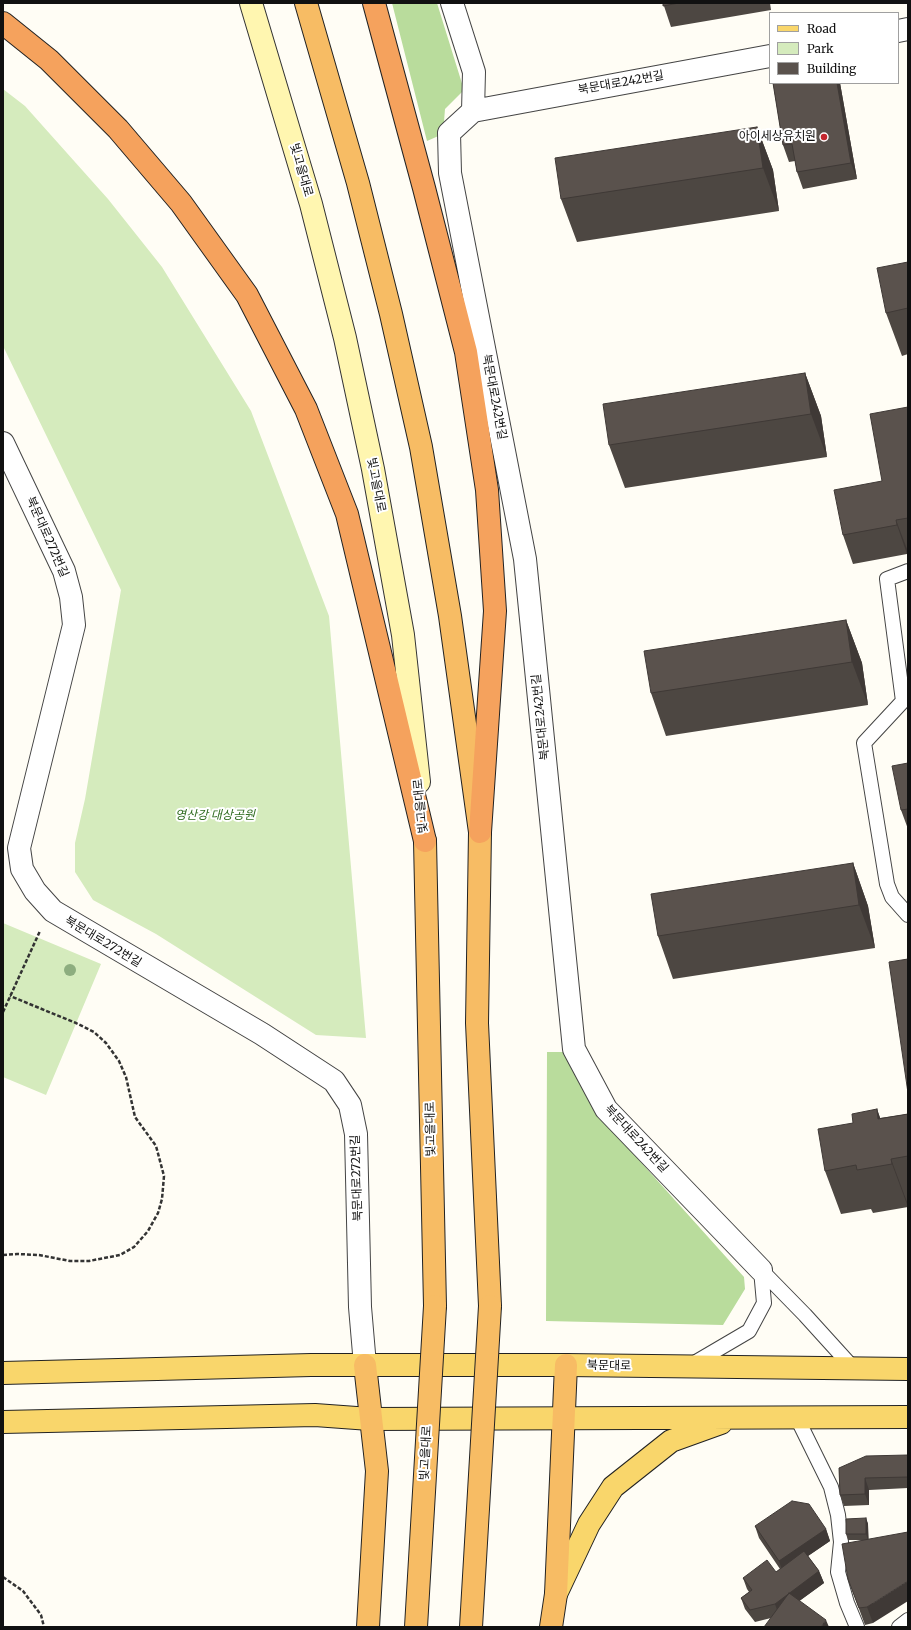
<!DOCTYPE html>
<html>
<head>
<meta charset="utf-8">
<style>
  body { margin:0 }
  #map { position:relative; width:911px; height:1630px; overflow:hidden; background:#fffdf5; font-family:Merriweather,serif }
  canvas { display:block }
  .frame { position:absolute; inset:0; border:4px solid #111; pointer-events:none }
  .legend { position:absolute; left:769px; top:12px; width:130px; height:72px; box-sizing:border-box; background:#fff; border:1px solid #a0a0a0; margin:0; padding:5px 7px; list-style:none; font-size:12px; color:#111 }
  .legend li { display:flex; align-items:center; gap:8px; height:20px }
  .legend b { width:20px; border:1px solid #a0a0a0 }
</style>
</head>
<body>
<div id="map">
<canvas width="911" height="1630"></canvas>
<div class="frame"></div>
<ul class="legend">
<li><b style="height:5px;background:#f9d66b"></b>Road</li>
<li><b style="height:11px;background:#d5ebbd"></b>Park</li>
<li><b style="height:11px;background:#5a524d"></b>Building</li>
</ul>
</div>
<script>
const c = document.querySelector('canvas').getContext('2d');
c.lineJoin = 'round';
function paint(path, color) { c.fillStyle = color; c.fill(path, 'evenodd'); }
const shape = rows => new Path2D(rows.map(r => 'M' + r).join(''));
function strokePath(path, color, width, dash) { c.strokeStyle = color; c.lineWidth = width; c.lineCap = dash ? 'butt' : 'round'; c.setLineDash(dash || []); c.stroke(path); }
function write(font, color, halo, rows, align = 'center') {
  c.font = font + ' Merriweather,"Noto Sans KR",serif'; c.lineWidth = 4; c.setLineDash([]); c.textBaseline = 'middle'; c.strokeStyle = halo; c.fillStyle = color; for (const [text, x, y, turn = 0] of rows) {
    c.save(); c.translate(x, y); c.rotate((+turn || 0) * Math.PI / 180); c.textAlign = isNaN(turn) ? turn : align; if (halo) c.strokeText(text, 0, 0); c.fillText(text, 0, 0); c.restore();
  }
}
paint(shape([
  [3,89,25,106,108,199,162,267,251,411,329,616,366,1038,316,1035,156,934,93,900,75,872,75,843,85,799,121,590,3,346],
  [3,923,101,964,46,1095,3,1077]
]), '#d5ebbd');
paint(shape([
  [392,3,437,3,464,90,445,109,443,134,427,141],
  [547,1052,565,1052,594,1110,744,1277,745,1289,723,1325,546,1321]
]), '#b9dc9c');
const service = shape([
  [908,571,887,579,903,701,864,743,887,884,892,897,908,915],
  [761,1270,805,1315,854,1369],
  [691,1365,749,1331,764,1303,761,1270],
  [797,1418,831,1487,838,1515,841,1542,838,1572,847,1603,857,1627],
  [899,1627,908,1620]
]);
const minor = shape([
  [452,3,474,72,473,111],
  [898,31,908,29],
  [3,443,64,571,71,597,74,625,19,848,22,869,35,891,53,911,262,1034,334,1081,350,1105,356,1134,360,1307,365,1365],
  [761,1270,606,1109,574,1049,525,559,450,173,449,133,473,111,770,56]
]);
const secondary = shape([
  [251,3,311,204,345,338,373,469,403,635,419,782]
]);
const primary = shape([
  [3,1373,311,1365,566,1365,908,1369],
  [3,1422,315,1415,370,1419,908,1417],
  [556,1594,589,1524,613,1487,671,1441,721,1423]
]);
const trunk = shape([
  [306,3,358,183,391,314,421,447,450,616,480,832,477,1023,490,1306],
  [425,841,435,1306],
  [365,1365,377,1471,368,1627],
  [551,1627,556,1594,566,1365]
]);
const motorway = shape([
  [374,3,424,188,466,352,487,490,495,611,480,832],
  [3,23,49,60,118,129,181,203,247,295,306,409,347,514,425,841]
]);
strokePath(service, '#444', 16);
strokePath(minor, '#444', 24);
strokePath(secondary, '#333', 24);
strokePath(primary, '#222', 24);
strokePath(trunk, '#222', 24);
strokePath(motorway, '#222', 24);
strokePath(shape([
  [3,1012,40,931],
  [3,1255,17,1254,39,1255,70,1261,89,1261,120,1255,134,1247,148,1231,158,1213,162,1199,164,1176,156,1146,135,1117,126,1077,119,1061,106,1043,94,1032,76,1023,10,996],
  [3,1577,23,1591,41,1615,44,1627]
]), '#333', 2.5, [4, 2]);
strokePath(service, '#fff', 14);
strokePath(minor, '#fff', 22);
strokePath(secondary, '#fff6b0', 22);
strokePath(primary, '#f9d66b', 22);
strokePath(trunk, '#f7bc64', 22);
strokePath(motorway, '#f5a25d', 22);
const trunkBridge = shape([
  [416,1627,435,1306],
  [471,1627,490,1306]
]);
strokePath(trunkBridge, '#222', 24, []);
strokePath(trunkBridge, '#f7bc64', 22);
c.fillStyle = '#8dad7f';
for (const [x, y] of [
  [70,970]
]) { c.beginPath(); c.arc(x, y, 6, 0, 2 * Math.PI); c.fill(); }
paint(shape([
  [663,3,770,3,771,10,671,27],
  [773,83,840,83,857,179,803,189,797,172,795,161,789,162,783,145],
  [757,127,773,170,779,211,577,242,561,199],
  [908,262,908,354,902,356,886,313],
  [805,373,821,416,827,457,625,488,609,445],
  [908,407,908,549,907,549,907,554,853,564,843,535,882,481],
  [846,620,862,663,868,705,666,736,651,693],
  [908,763,908,829,901,810],
  [853,863,868,906,875,948,673,979,658,936],
  [877,1109,880,1118,908,1114,908,1202,907,1202,908,1207,873,1213,871,1209,841,1214,825,1171,853,1123],
  [908,1455,908,1488,869,1490,869,1505,844,1506,840,1495,839,1468],
  [866,1518,868,1524,873,1623,865,1625,848,1579,862,1540,848,1540,846,1534],
  [755,1526,826,1529,830,1541,808,1556,819,1571,824,1583,799,1601,771,1618,755,1622,745,1609,741,1598,749,1592,747,1589,743,1578,776,1572,780,1569,759,1538]
]), '#4d4742');
paint(shape([
  [837,83,840,83,857,179,851,163],
  [757,127,773,170,779,211,763,168],
  [805,373,821,416,827,457,811,414],
  [896,520,907,549,907,554,897,525],
  [846,620,862,663,868,705,852,662],
  [853,863,868,906,875,948,859,905],
  [877,1109,892,1152,878,1119],
  [891,1159,907,1202,908,1207,892,1164],
  [865,1478,869,1490,869,1505,865,1494],
  [866,1518,868,1524,868,1540,866,1534],
  [826,1529,830,1541,783,1573,779,1561],
  [819,1571,824,1583,779,1616,775,1604],
  [908,1581,908,1601,873,1623,867,1607],
  [826,1620,829,1627,821,1627]
]), '#3f3936');
const building = shape([
  [663,3,679,3,663,6,663,3],
  [773,83,837,83,851,163,797,172,792,144,783,145,773,83],
  [757,127,763,168,561,199,555,158,757,127],
  [908,262,908,308,886,313,877,268,908,262],
  [805,373,811,414,609,445,603,404,805,373],
  [908,407,908,518,896,520,897,525,843,535,834,490,882,481,870,414,908,407],
  [846,620,852,662,651,693,644,651,846,620],
  [908,763,908,809,901,810,892,766,908,763],
  [853,863,859,905,658,936,651,894,853,863],
  [908,959,908,1093,889,962,908,959],
  [877,1109,878,1119,908,1114,908,1156,891,1159,892,1164,857,1170,856,1165,825,1171,818,1129,853,1123,852,1114,877,1109],
  [908,1455,908,1477,865,1478,865,1494,840,1495,839,1468,866,1456,908,1455],
  [792,1501,809,1504,826,1529,779,1561,755,1526,792,1501],
  [866,1518,866,1534,846,1534,846,1519,866,1518],
  [908,1532,908,1581,867,1607,859,1608,848,1579,842,1544,908,1532],
  [804,1551,819,1571,775,1604,750,1610,741,1598,752,1590,743,1578,767,1560,776,1572,804,1551],
  [789,1593,826,1620,821,1627,764,1627,789,1593]
]);
paint(building, '#5a524d');
strokePath(building, '#3f3936', 1);
for (const [x, y, r, color] of [
  [824,137,4,"#c4262e"]
]) { const dot = new Path2D(); dot.arc(x, y, r, 0, 2 * Math.PI); c.fillStyle = color; c.fill(dot); strokePath(dot, '#fff', 1.5); }
write('12px', '#111', '#fff', [
  ["북문대로242번길",621,83,-10],
  ["빛고을대로",301,170,74],
  ["북문대로242번길",494,397,79],
  ["빛고을대로",376,485,79],
  ["북문대로272번길",47,537,66],
  ["북문대로242번길",541,717,-96],
  ["빛고을대로",421,806,-96],
  ["북문대로272번길",103,942,31],
  ["빛고을대로",431,1129,-91],
  ["북문대로242번길",636,1139,47],
  ["북문대로272번길",357,1178,-92],
  ["북문대로",609,1366,1],
  ["빛고을대로",426,1453,-87]
]);
write('12px', '#111', '#fff', [
  ["아이세상유치원",816,137]
], 'right');
write('italic 12px', '#2f6b1f', '#fff', [
  ["영산강 대상공원",215,816]
]);
</script>
</body>
</html>
